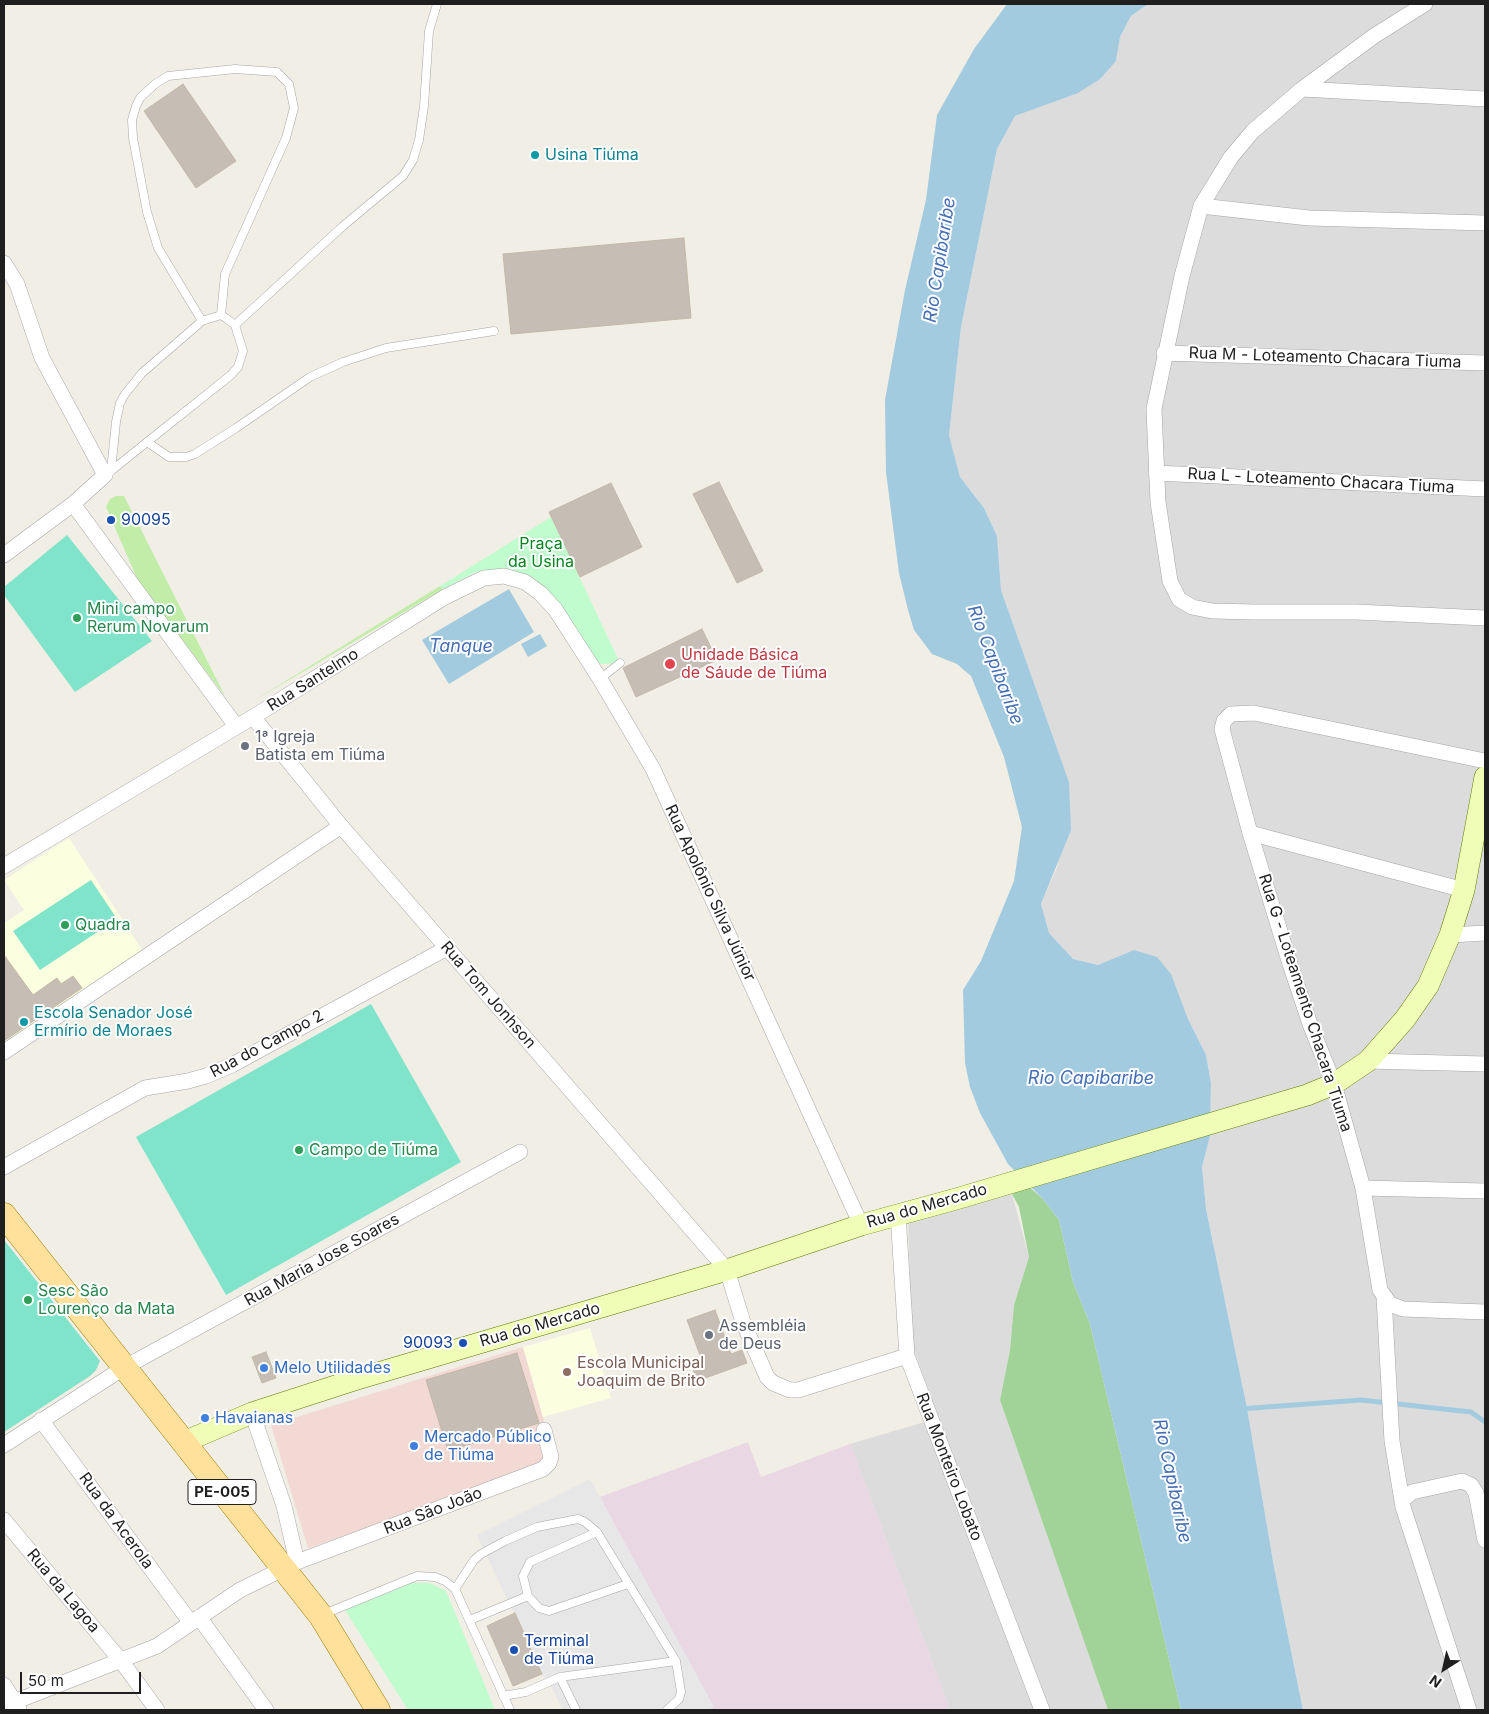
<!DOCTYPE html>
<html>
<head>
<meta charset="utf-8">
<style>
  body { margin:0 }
  #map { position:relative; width:1489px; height:1714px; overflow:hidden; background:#f1eee5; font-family:Inter,sans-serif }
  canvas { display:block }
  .frame { position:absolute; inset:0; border:5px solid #1f1f1f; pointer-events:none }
  .north { position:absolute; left:1419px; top:1644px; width:50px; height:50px; -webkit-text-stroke:4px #fff; paint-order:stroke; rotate:215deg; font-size:14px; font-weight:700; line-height:20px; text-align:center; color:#1f1f1f }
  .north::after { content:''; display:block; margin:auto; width:18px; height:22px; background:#1f1f1f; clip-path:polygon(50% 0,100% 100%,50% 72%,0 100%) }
  .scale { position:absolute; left:20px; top:1672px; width:121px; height:22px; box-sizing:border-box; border:2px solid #1f1f1f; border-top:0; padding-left:6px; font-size:15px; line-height:18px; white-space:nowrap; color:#1f1f1f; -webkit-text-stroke:4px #fff; paint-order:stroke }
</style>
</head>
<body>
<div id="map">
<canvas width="1489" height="1714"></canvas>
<div class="frame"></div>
<div class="north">N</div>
<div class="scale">50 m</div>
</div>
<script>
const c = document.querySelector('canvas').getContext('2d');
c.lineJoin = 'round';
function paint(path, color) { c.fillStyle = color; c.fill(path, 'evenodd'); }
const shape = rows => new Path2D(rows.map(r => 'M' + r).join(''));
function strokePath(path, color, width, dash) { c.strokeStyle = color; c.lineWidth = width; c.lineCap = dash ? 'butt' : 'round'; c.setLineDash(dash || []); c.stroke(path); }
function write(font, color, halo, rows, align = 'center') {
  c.font = font + ' Inter,sans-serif'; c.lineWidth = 4; c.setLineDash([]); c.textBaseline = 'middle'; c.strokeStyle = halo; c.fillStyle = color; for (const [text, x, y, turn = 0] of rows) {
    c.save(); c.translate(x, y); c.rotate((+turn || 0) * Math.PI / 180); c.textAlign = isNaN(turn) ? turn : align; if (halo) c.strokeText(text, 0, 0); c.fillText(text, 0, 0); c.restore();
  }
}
paint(shape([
  [1148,4,1485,4,1485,1710,1303,1710,1274,1567,1247,1408,1206,1209,1202,1167,1210,1136,1211,1083,1206,1055,1188,1019,1134,950,1099,965,1072,959,1049,933,1041,904,1058,865,1069,782,1001,590,997,536,984,508,960,477,949,435,961,327,997,149,1015,116,1046,104,1116,61,1120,37,1131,16],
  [1012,1194,1029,1257,1014,1305,1010,1350,1000,1400,1108,1710,950,1710,850,1444,938,1418,912,1344,908,1220]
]), '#dddcdc');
paint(shape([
  [523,1347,557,1466,308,1548,271,1425]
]), '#f2d9d4');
paint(shape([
  [748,1442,761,1477,850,1444,950,1710,706,1710,713,1707,600,1497]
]), '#ead7e4');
paint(shape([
  [69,838,146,956,4,1049,4,923,24,910,4,880],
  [590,1328,611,1398,543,1417,523,1347]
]), '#fbffe0');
paint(shape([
  [116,496,124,496,225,696,139,583,106,507,110,499],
  [440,586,443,589,250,703]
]), '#c1eda8');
paint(shape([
  [1028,1186,1042,1198,1059,1220,1073,1282,1090,1324,1181,1710,1108,1710,1000,1400,1010,1350,1014,1305,1029,1257,1019,1207,1012,1194]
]), '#a1d298');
paint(shape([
  [551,517,620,663,601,664,591,656,527,575,508,568,476,572,443,589,440,586],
  [412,1583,430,1583,446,1591,495,1710,408,1710,345,1610]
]), '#c0fccd');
paint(shape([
  [67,535,152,641,75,692,4,595,4,587],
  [91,880,117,919,40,970,13,931],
  [371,1004,461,1162,226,1295,136,1137],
  [4,1240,100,1361,96,1370,90,1376,4,1432]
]), '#7fe4ca');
paint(shape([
  [590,1479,714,1707,706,1710,563,1710,552,1688,542,1674,477,1535]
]), '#e7e7e7');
paint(shape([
  [1007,4,1148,4,1131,16,1120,37,1116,61,1100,79,1078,93,1015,116,997,149,961,327,949,435,960,477,984,508,997,536,1001,590,1069,782,1071,830,1041,904,1049,933,1073,959,1098,965,1134,950,1157,957,1171,974,1188,1019,1206,1055,1211,1083,1210,1136,1202,1167,1206,1209,1247,1408,1274,1567,1303,1710,1181,1710,1090,1324,1073,1282,1059,1220,1042,1198,1008,1164,980,1113,970,1087,965,1063,963,990,981,961,1014,881,1022,827,1004,757,971,676,957,664,932,654,914,630,908,610,899,573,886,472,885,400,905,290,926,200,937,115,974,49],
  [509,589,534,632,449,684,422,640],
  [540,634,547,646,528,657,521,644]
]), '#a3cbe0');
strokePath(shape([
  [1240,1409,1361,1400,1471,1412,1485,1422]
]), '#a3cbe0', 5);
const building = shape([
  [183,84,236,161,196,188,144,111,183,84],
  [684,238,691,318,511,334,503,254,684,238],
  [719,482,763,571,737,583,693,494,719,482],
  [611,483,642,547,580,577,549,512,611,483],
  [702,629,717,660,636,697,623,668,702,629],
  [4,955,33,995,57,978,61,984,73,976,82,988,4,1041,4,955],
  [715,1310,731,1354,742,1350,747,1363,697,1381,693,1369,704,1366,687,1320,715,1310],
  [266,1352,276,1378,262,1383,252,1357,266,1352],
  [517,1353,539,1423,448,1451,426,1380,517,1353],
  [515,1613,542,1674,513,1686,487,1626,515,1613]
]);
paint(building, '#c6beb4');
strokePath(building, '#c3b7a6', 1);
const lane = shape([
  [202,321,158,248,147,212,133,138,132,120,136,106,140,98,155,84,168,76,235,69,277,72,289,84,294,108,286,138,225,274,221,315],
  [235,325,343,226,403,176,413,160,419,140,424,106,429,31,437,4],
  [147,442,169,457,186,457,195,454,236,428,310,377,343,362,386,348,494,331],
  [105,475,111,471,147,442,231,375,238,367,243,351,235,325,227,319,221,315,202,321,142,373,125,394,120,403,116,422,111,471],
  [600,679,620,663],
  [597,1532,530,1562,523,1576,528,1596,539,1608,549,1611,628,1584],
  [455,1589,474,1560,481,1554,505,1541,537,1527,578,1519,585,1522,597,1532,676,1661,681,1692,679,1699,667,1710],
  [324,1614,417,1576,435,1577,445,1581,455,1589,510,1710],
  [470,1620,528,1596],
  [560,1677,576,1710],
  [503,1696,526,1692,560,1677,676,1661]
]);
const street = shape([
  [1425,4,1374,36,1302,89,1253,131,1231,157,1201,206,1182,276,1154,409,1158,502,1170,581,1179,599,1192,607,1212,611,1255,612,1356,612,1485,618],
  [1302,89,1485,99],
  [1201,206,1309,218,1485,223],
  [4,263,17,284,42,358,105,475,73,504,4,555],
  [1164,353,1485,363],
  [1156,473,1485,489],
  [73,504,236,726],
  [253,717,341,826,727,1270,743,1322,767,1377,773,1383,790,1390,798,1390,907,1356],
  [1485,761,1254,713,1231,714,1224,721,1222,729,1250,833,1290,964,1310,1024,1334,1084,1363,1188,1380,1290,1390,1304,1403,1309,1485,1312],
  [1250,833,1464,890],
  [4,866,253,717,445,597,484,578,504,576,525,582,540,593,555,609,600,679,653,769,861,1225],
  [1450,935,1485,933],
  [4,1052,341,826],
  [1368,1061,1485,1064],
  [4,1167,145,1088,188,1081,206,1076,232,1065,447,948],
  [1363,1188,1485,1191],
  [898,1214,907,1356,1042,1710],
  [1384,1297,1392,1441,1403,1507,1469,1710],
  [252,1413,284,1506,297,1562],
  [41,1420,191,1623],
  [4,1445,125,1367,520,1152],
  [1403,1500,1412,1492,1462,1481,1471,1485,1476,1493,1485,1540],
  [4,1520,122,1662,157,1710],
  [199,1617,266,1710],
  [4,1685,19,1709],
  [4,1706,157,1646,240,1590,297,1562,543,1469,549,1463,551,1457,544,1430]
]);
const secondary = shape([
  [184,1442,252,1413,354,1380,727,1270,861,1225,956,1199,1307,1095,1334,1084,1368,1061,1405,1019,1428,986,1450,935,1464,890,1485,777]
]);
const primary = shape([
  [4,1215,321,1616,378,1710]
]);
strokePath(lane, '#a6a6a6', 9);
strokePath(street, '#a6a6a6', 16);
strokePath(secondary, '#5f7d00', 22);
strokePath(primary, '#9b7b00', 25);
strokePath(lane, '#fff', 8);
strokePath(street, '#fff', 15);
strokePath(secondary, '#f0fdb7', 21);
strokePath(primary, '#ffe19c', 24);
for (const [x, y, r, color] of [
  [535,155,5,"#0f9aa8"],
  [111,520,5,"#1a4fb4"],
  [77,618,5,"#2e9e5b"],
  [670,664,6,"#e0444e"],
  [245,746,5,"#6b7280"],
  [65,925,5,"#2e9e5b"],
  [24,1022,5,"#0f9aa8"],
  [299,1150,5,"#2e9e5b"],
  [28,1300,5,"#2e9e5b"],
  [709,1335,5,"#6b7280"],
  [463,1343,5,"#1a4fb4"],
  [264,1368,5,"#3f7fe0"],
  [567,1372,5,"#8d6e63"],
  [205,1418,5,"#3f7fe0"],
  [414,1446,5,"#3f7fe0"],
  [514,1650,5,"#1a4fb4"]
]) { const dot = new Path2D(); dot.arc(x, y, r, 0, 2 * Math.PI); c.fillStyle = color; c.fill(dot); strokePath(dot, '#fff', 2); }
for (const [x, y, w] of [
  [222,1492,68]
]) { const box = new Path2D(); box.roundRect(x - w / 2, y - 12.5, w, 25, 4); c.fillStyle = '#fff'; c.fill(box); strokePath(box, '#1f1f1f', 1); }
write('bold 15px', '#1f1f1f', null, [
  ["PE-005",222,1492]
]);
write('16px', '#0d838f', '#fff', [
  ["Usina Tiúma",545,155],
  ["Escola Senador José",34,1013],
  ["Ermírio de Moraes",34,1031]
], 'left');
write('16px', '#1f1f1f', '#fff', [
  ["Rua M - Loteamento Chacara Tiuma",1325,358,2],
  ["Rua L - Loteamento Chacara Tiuma",1321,481,3],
  ["Rua Santelmo",313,680,-32],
  ["Rua Apolônio Silva Júnior",710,893,65],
  ["Rua Tom Jonhson",488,995,49],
  ["Rua G - Loteamento Chacara Tiuma",1305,1003,72],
  ["Rua do Campo 2",267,1044,-28],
  ["Rua do Mercado",927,1206,-16],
  ["Rua Maria Jose Soares",322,1260,-29],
  ["Rua do Mercado",540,1325,-16],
  ["Rua Monteiro Lobato",949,1467,69],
  ["Rua São João",433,1511,-21],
  ["Rua da Acerola",116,1521,54],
  ["Rua da Lagoa",63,1591,50]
]);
write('16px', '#164399', '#fff', [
  ["90095",121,520],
  ["90093",453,1343,"right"],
  ["Terminal",524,1641],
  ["de Tiúma",524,1659]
], 'left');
write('16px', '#058520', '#fff', [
  ["Praça",541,544],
  ["da Usina",541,562]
]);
write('16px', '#27864d', '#fff', [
  ["Mini campo",87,609],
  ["Rerum Novarum",87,627],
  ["Quadra",75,925],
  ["Campo de Tiúma",309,1150],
  ["Sesc São",38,1291],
  ["Lourenço da Mata",38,1309]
], 'left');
write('16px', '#be3a42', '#fff', [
  ["Unidade Básica",681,655],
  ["de Sáude de Tiúma",681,673]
], 'left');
write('16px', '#5b616d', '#fff', [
  ["1ª Igreja",255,737],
  ["Batista em Tiúma",255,755],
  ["Assembléia",719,1326],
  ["de Deus",719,1344]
], 'left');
write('16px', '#785e54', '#fff', [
  ["Escola Municipal",577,1363],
  ["Joaquim de Brito",577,1381]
], 'left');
write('16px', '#366cbe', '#fff', [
  ["Melo Utilidades",274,1368],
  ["Havaianas",215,1418],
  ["Mercado Público",424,1437],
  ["de Tiúma",424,1455]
], 'left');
write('italic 18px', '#466fb5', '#fff', [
  ["Rio Capibaribe",940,260,-81],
  ["Tanque",461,647],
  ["Rio Capibaribe",995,665,69],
  ["Rio Capibaribe",1091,1079],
  ["Rio Capibaribe",1172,1481,78]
]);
</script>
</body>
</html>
